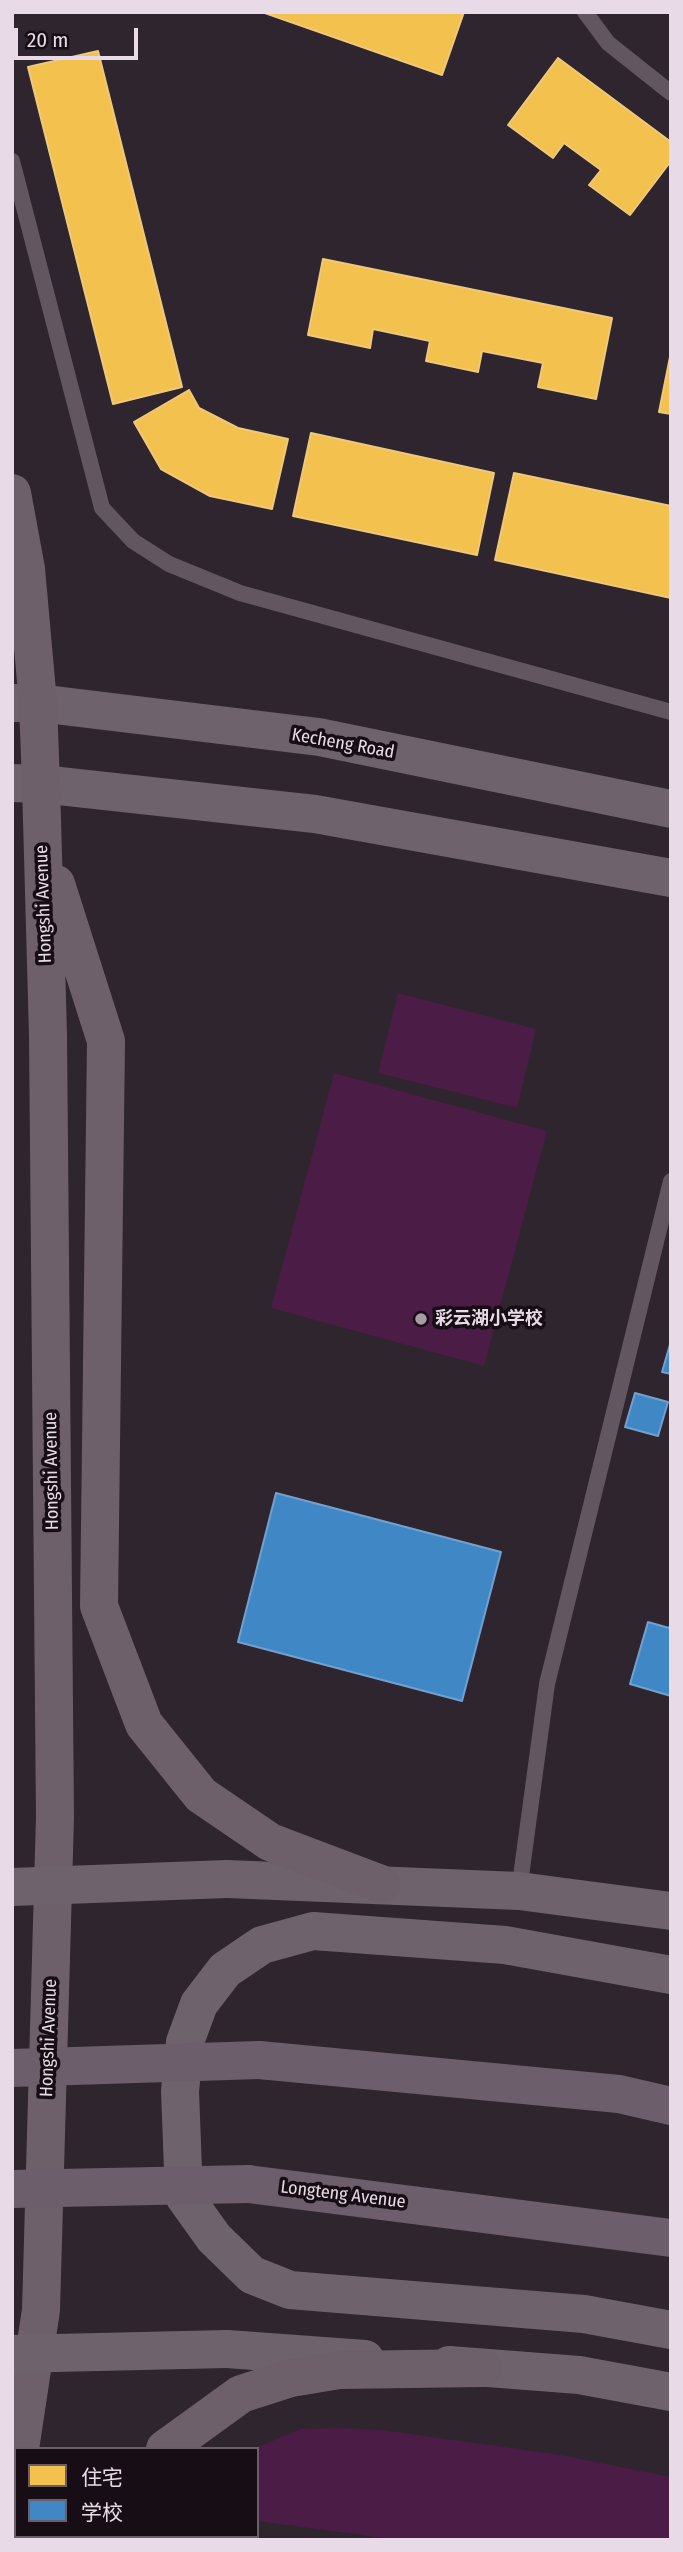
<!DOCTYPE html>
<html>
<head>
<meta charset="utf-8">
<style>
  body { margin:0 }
  #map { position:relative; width:683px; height:2552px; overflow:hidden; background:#2f252e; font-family:"Fira Sans Condensed","Noto Sans SC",sans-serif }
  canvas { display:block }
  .frame { position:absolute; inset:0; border:14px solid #e8dae6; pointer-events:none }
  .legend { position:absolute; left:14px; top:2447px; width:245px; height:91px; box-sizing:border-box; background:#160d15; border:2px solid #6a5f69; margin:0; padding:9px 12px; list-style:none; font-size:21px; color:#e8dae6 }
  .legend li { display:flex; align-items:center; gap:14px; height:35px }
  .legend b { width:35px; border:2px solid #6a5f69 }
  .scale { position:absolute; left:14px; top:28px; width:124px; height:32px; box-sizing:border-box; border:4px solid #e8dae6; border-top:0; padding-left:9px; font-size:21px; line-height:24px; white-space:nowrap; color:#e8dae6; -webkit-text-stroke:5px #160d15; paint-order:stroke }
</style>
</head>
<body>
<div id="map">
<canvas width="683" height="2552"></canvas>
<div class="frame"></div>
<ul class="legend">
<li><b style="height:19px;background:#f2c14e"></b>住宅</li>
<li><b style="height:19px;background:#3f88c5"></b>学校</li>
</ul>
<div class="scale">20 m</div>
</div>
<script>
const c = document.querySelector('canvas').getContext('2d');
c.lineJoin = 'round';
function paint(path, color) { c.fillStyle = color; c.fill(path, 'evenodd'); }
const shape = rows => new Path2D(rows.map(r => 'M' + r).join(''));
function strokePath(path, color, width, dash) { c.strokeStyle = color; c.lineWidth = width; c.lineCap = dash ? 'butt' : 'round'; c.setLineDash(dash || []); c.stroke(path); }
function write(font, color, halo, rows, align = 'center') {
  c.font = font + ' "Fira Sans Condensed","Noto Sans SC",sans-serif'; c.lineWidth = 7; c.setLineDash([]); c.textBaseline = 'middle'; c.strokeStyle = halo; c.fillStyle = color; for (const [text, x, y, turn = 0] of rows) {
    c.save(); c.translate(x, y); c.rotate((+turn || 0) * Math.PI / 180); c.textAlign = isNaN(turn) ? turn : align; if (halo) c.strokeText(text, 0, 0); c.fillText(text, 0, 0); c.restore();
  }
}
paint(shape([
  [398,993,536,1029,517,1108,378,1073],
  [334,1073,547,1131,484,1366,271,1308],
  [339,2428,382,2430,561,2455,671,2477,671,2540,399,2540,257,2521,257,2449,253,2449,301,2429]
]), '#4a1c46');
const homes = shape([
  [262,12,464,12,442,75,262,12],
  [98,51,182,387,113,404,28,67,98,51],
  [558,58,671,142,671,161,630,215,589,185,601,170,564,143,553,158,508,125,558,58],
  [323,259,612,318,596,399,538,387,543,363,482,351,478,372,426,361,430,341,373,329,370,348,308,335,323,259],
  [671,352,671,414,659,412,671,352],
  [189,390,199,408,238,428,288,439,272,509,210,496,161,469,134,422,189,390],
  [311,433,494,473,477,555,293,516,311,433],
  [514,473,671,506,671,598,495,560,514,473]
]);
paint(homes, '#f2c14e');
strokePath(homes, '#efc87c', 2);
const schools = shape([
  [671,1341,671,1374,662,1372,671,1341],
  [635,1393,668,1402,658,1436,625,1427,635,1393],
  [276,1493,501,1552,462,1701,238,1642,276,1493],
  [648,1622,669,1628,671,1623,671,1696,630,1684,648,1622]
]);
paint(schools, '#3f88c5');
strokePath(schools, '#72a1cf', 2);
strokePath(shape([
  [585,12,608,43,671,93],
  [12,161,102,508,133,541,169,564,240,593,671,712],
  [519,1891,547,1684,671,1181]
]), '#625760', 16);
strokePath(shape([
  [12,703,38,703,319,737,671,809],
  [12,783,41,784,315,814,671,878],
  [227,1879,519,1891,671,1911],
  [671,1975,505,1945,313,1931,262,1945,225,1970,199,2004,185,2042,180,2091,184,2196,214,2238,252,2275,290,2290,584,2314,671,2330],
  [227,2349,365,2359],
  [449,2365,579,2375,671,2392]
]), '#6e626d', 38);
strokePath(shape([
  [12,493,26,569,38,703,41,784,48,1035,55,1817,41,2310,20,2449],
  [56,884,106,1041,99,1606,144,1724,201,1795,270,1842,381,1884],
  [165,2449,241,2394,291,2378,339,2370,482,2368],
  [12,2502,16,2479],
  [86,2540,88,2536]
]), '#6d606b', 38);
strokePath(shape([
  [259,2060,619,2094,671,2106],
  [248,2184,671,2238]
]), '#6c5e6a', 38);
strokePath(shape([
  [12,1887,227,1879],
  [12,2354,227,2349]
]), '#6e626d', 38);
strokePath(shape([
  [12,2068,259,2060],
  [12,2189,248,2184]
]), '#6c5e6a', 38);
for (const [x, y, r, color] of [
  [421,1319,7,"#a79ba6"]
]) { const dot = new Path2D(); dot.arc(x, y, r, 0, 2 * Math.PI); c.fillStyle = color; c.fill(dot); strokePath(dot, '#160d15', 2.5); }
write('18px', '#e8dae6', '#160d15', [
  ["Kecheng Road",343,744,10],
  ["Hongshi Avenue",44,904,-92],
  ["Hongshi Avenue",52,1471,-91],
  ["Hongshi Avenue",49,2038,-88],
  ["Longteng Avenue",343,2195,7]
]);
write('bold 18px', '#e8dae6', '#160d15', [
  ["彩云湖小学校",435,1319]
], 'left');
</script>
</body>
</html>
